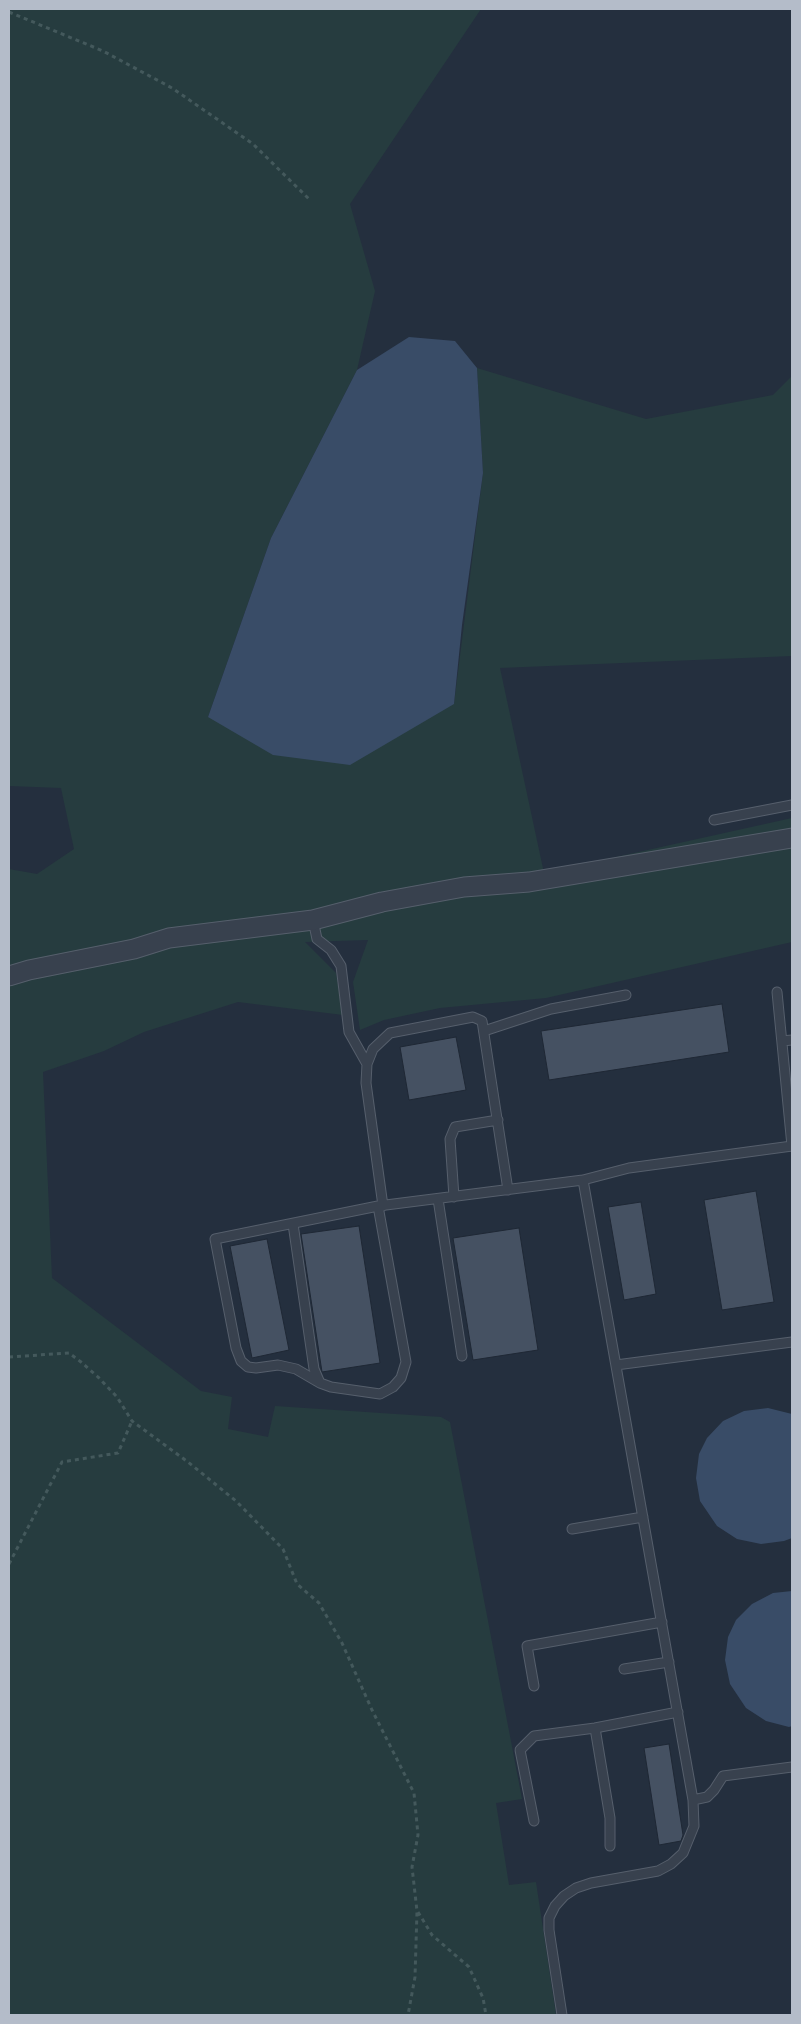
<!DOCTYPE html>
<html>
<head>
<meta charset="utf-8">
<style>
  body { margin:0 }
  #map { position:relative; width:801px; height:2024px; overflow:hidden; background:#242f3e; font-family:Manrope,sans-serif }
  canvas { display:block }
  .frame { position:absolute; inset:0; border:10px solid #b4bcc9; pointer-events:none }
</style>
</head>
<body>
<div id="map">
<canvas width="801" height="2024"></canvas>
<div class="frame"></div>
</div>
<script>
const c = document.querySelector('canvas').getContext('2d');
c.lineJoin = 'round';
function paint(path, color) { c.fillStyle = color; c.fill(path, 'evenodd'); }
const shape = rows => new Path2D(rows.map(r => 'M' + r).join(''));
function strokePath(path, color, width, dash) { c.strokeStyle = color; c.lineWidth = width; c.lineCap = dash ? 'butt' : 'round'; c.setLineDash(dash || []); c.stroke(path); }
paint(shape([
  [9,9,481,9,350,204,375,291,357,370,271,538,208,717,454,704,483,473,477,368,646,419,773,395,792,376,792,656,500,668,544,873,792,818,792,942,546,998,440,1008,384,1020,360,1030,353,982,368,940,305,942,336,973,343,1015,238,1002,144,1032,104,1051,43,1072,52,1278,201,1391,232,1397,228,1429,268,1437,275,1406,441,1417,450,1422,522,1799,496,1803,509,1885,536,1882,556,2015,9,2015,9,869,37,874,74,849,61,788,9,786]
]), '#263c3f');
paint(shape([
  [409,337,455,341,477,368,483,473,462,625,454,704,350,765,273,755,208,717,271,538,357,370],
  [768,1408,792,1414,792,1538,784,1541,761,1544,737,1539,717,1526,700,1501,696,1478,699,1454,707,1438,723,1421,744,1411],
  [792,1591,792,1726,789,1727,766,1721,746,1708,730,1684,725,1660,728,1637,736,1620,752,1604,773,1593]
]), '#394c67');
const building = shape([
  [722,1004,729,1052,549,1080,541,1031,722,1004],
  [456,1037,466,1090,409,1100,400,1047,456,1037],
  [756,1191,774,1302,722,1310,704,1200,756,1191],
  [641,1202,656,1294,624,1300,608,1207,641,1202],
  [359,1226,380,1363,322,1372,301,1234,359,1226],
  [519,1228,538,1350,473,1360,453,1238,519,1228],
  [267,1239,289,1350,252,1358,230,1246,267,1239],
  [669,1744,683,1835,681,1841,659,1845,644,1748,669,1744]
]);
paint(building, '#455162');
strokePath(building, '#1f2835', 1);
const service = shape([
  [714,820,792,805],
  [313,920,317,939,331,950,341,966,349,1032,367,1064],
  [777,992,792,1146],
  [484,1031,551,1009,626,995],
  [782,1041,792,1040],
  [454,1197,450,1139,455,1127,498,1120],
  [438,1199,462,1356],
  [383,1206,366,1083,367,1064,373,1049,390,1033,473,1017,482,1021,508,1190],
  [293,1224,314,1369,320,1383,331,1387,380,1394,393,1387,401,1378,406,1362,378,1206],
  [616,1365,792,1342],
  [320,1383,296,1369,278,1365,256,1368,248,1367,241,1361,236,1348,215,1239,378,1206,583,1180,629,1168,792,1146],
  [572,1529,643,1517],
  [624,1669,669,1662],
  [534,1686,527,1646,662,1622],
  [595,1728,610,1818,610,1846],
  [693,1800,707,1797,714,1790,723,1776,792,1767],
  [534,1821,520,1750,534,1736,595,1728,678,1712],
  [562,2015,549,1930,549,1918,555,1906,564,1896,576,1888,591,1883,658,1871,671,1864,683,1853,694,1826,693,1800,583,1180]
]);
const minor = shape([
  [9,976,29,970,134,949,169,938,313,920,382,902,464,887,529,882,792,838]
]);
strokePath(service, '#565f6c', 11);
strokePath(minor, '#565f6c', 21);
strokePath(shape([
  [9,12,103,51,172,88,253,144,310,200],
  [9,1357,69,1353,81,1362,98,1377,117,1397,132,1421,188,1462,236,1501,283,1549,297,1584,319,1603,342,1643,372,1710,414,1793,418,1835,412,1867,417,1911,415,1977,408,2015],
  [9,1564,62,1462,118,1453,132,1421],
  [418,1912,432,1935,469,1967,483,1998,486,2015]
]), '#44595c', 3, [4, 4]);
strokePath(service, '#38414e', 9);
strokePath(minor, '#38414e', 19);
</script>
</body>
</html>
